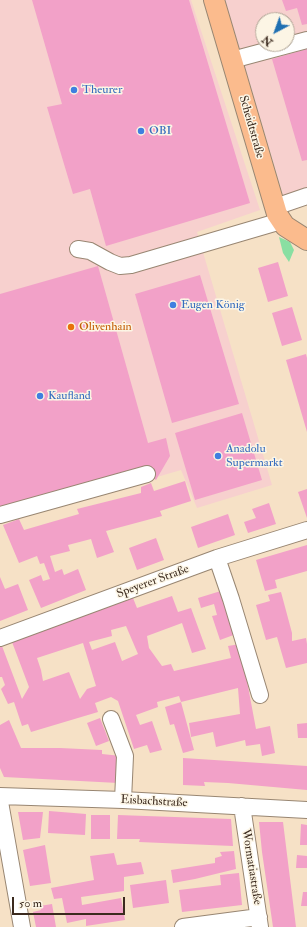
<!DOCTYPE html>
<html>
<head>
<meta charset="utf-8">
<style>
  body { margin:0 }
  #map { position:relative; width:307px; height:927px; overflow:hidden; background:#f6e1c6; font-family:"IM FELL Double Pica",serif }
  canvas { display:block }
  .north { position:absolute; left:255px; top:12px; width:40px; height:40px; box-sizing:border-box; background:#fcf5e5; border:1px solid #afa495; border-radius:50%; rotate:221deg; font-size:11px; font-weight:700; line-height:16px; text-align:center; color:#3b2a1e }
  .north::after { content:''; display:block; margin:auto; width:14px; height:18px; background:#1f6fb2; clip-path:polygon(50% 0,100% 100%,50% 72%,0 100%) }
  .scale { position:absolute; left:12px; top:897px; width:113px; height:18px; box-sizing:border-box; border:2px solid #3b2a1e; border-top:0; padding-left:5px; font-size:12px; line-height:14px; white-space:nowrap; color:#3b2a1e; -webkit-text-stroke:3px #fcf5e5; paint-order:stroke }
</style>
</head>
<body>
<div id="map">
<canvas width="307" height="927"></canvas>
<div class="north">N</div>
<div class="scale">50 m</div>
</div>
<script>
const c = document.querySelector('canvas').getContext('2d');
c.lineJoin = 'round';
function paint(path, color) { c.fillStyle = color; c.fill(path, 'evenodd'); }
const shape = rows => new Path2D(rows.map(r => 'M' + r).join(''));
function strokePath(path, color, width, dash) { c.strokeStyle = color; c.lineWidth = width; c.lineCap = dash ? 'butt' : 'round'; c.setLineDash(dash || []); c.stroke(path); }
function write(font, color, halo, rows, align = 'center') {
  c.font = font + ' "IM FELL Double Pica",serif'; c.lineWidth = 3; c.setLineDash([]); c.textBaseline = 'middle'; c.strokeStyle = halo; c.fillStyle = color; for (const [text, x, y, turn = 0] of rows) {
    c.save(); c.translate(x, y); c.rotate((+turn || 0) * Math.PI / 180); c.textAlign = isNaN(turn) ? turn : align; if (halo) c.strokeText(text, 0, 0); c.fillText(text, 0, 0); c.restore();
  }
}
paint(shape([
  [0,0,191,0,260,210,197,232,272,485,197,508,181,470,0,523],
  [225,0,307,0,307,205,288,212],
  [263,20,287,20,287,44,263,44]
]), '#f7d0ce');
paint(shape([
  [279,237,290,242,294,250,289,262,283,253]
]), '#89dfa2');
paint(shape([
  [32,0,189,0,250,203,106,246,90,189,73,194,61,154,47,107,62,104],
  [282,0,307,0,307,24,302,25,297,8,286,11],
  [307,49,307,160,302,161,272,59],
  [278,262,288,296,268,302,258,268],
  [98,266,148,443,166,438,170,456,156,480,138,468,0,508,0,294],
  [200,275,239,404,172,423,135,294],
  [292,307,302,340,282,346,272,313],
  [306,354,307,358,307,432,286,360],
  [242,413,262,480,195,500,175,433],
  [185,481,191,501,160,511,162,516,106,531,114,552,97,558,91,539,68,545,70,551,50,556,55,572,62,569,64,575,78,569,86,590,41,608,29,580,41,575,43,581,50,579,44,563,40,564,37,556,19,563,3,525,19,519,24,530,79,514,77,509,141,493,141,487,151,483,154,491],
  [307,489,307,518,298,492],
  [269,503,276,524,248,533,244,522,256,518,252,509],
  [228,514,235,535,198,548,191,527],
  [156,538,164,560,137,570,129,548],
  [307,545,307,571,275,580,277,588,265,591,256,560],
  [0,577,5,589,18,584,28,610,0,621],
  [224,590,239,633,220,640,212,616,217,615,214,604,201,608,198,598],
  [281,592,292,633,292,641,306,638,307,644,307,663,286,668,277,637,266,640,256,605,270,601,268,595],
  [172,596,178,612,191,608,206,649,192,653,182,623,147,636,149,648,162,666,171,664,174,671,231,658,228,646,240,644,256,729,270,726,275,753,262,756,260,744,246,746,245,740,216,747,213,732,191,737,189,723,240,714,238,688,181,702,179,696,157,702,158,707,136,715,140,725,152,721,162,750,150,753,147,745,134,749,118,701,111,697,95,703,98,712,31,732,28,724,22,726,14,702,8,704,1,689,5,685,2,677,0,677,0,647,2,646,22,699,29,687,12,642,133,598,137,608],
  [126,626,138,654,122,661,115,642,92,650,89,642,112,636,111,630],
  [83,643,96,686,87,689,80,699,69,672,43,681,41,670,37,658],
  [181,702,194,750,183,753,174,724,170,725,165,707],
  [100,718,109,741,96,746,87,723],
  [9,720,21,748,60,748,102,750,102,754,121,756,118,783,4,777,0,768,0,725],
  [307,723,307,738,298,738,297,724],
  [183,758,307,766,307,790,228,783,204,782,205,786,183,785],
  [49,811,86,814,85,835,48,833],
  [18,812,43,812,40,838,23,840],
  [91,815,110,815,110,839,91,839],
  [118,815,231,819,233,846,139,842,140,839,117,839],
  [259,822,283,822,296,927,273,927,262,852],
  [301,824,307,825,307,845,300,845],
  [45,845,51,883,30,886,23,850],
  [234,851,236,869,195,879,173,883,171,870,215,863,215,858,222,856,220,852],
  [114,853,117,865,141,862,144,874,124,877,124,891,81,897,82,905,121,898,125,920,86,926,86,919,67,923,62,898,54,899,51,888,94,880,90,856],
  [297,855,307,856,307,868,296,868],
  [239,873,242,905,182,912,179,890,221,885,220,875],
  [166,880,169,903,133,908,130,885],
  [303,892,307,892,307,906,301,906],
  [52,904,56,927,36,927,33,912,41,910,40,906]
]), '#f2a1c8');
const minor = shape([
  [232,60,307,40],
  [275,207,307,196],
  [78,249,90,251,110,262,120,266,131,265,281,221],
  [0,515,147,474],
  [217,558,231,599,260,695],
  [0,638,217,558,307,530],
  [111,719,125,756,123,800],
  [0,796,123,800,307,810],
  [0,802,22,927],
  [242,806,260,927],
  [183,927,259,917]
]);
const major = shape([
  [214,0,277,214,285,226,307,240]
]);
strokePath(minor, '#988672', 18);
strokePath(major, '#988672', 22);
strokePath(minor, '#fff', 16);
strokePath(major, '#fbbb8d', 20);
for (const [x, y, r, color] of [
  [74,90,4,"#3f7fe0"],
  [141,131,4,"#3f7fe0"],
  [173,305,4,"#3f7fe0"],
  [71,327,4,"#e8710a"],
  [40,396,4,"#3f7fe0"],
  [218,456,4,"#3f7fe0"]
]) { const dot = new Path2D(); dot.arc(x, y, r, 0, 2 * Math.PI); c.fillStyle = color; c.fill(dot); strokePath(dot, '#fcf5e5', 1.5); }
write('12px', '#366cbe', '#fcf5e5', [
  ["Theurer",82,90],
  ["OBI",149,131],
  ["Eugen König",181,305],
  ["Kaufland",48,396],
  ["Anadolu",226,449],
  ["Supermarkt",226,463]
], 'left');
write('12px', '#3b2a1e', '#fcf5e5', [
  ["Scheidtstraße",251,127,74],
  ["Speyerer Straße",153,582,-20],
  ["Eisbachstraße",154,802,3],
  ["Wormatiastraße",251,867,81]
]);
write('12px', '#c56008', '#fcf5e5', [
  ["Olivenhain",79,327]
], 'left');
</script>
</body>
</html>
